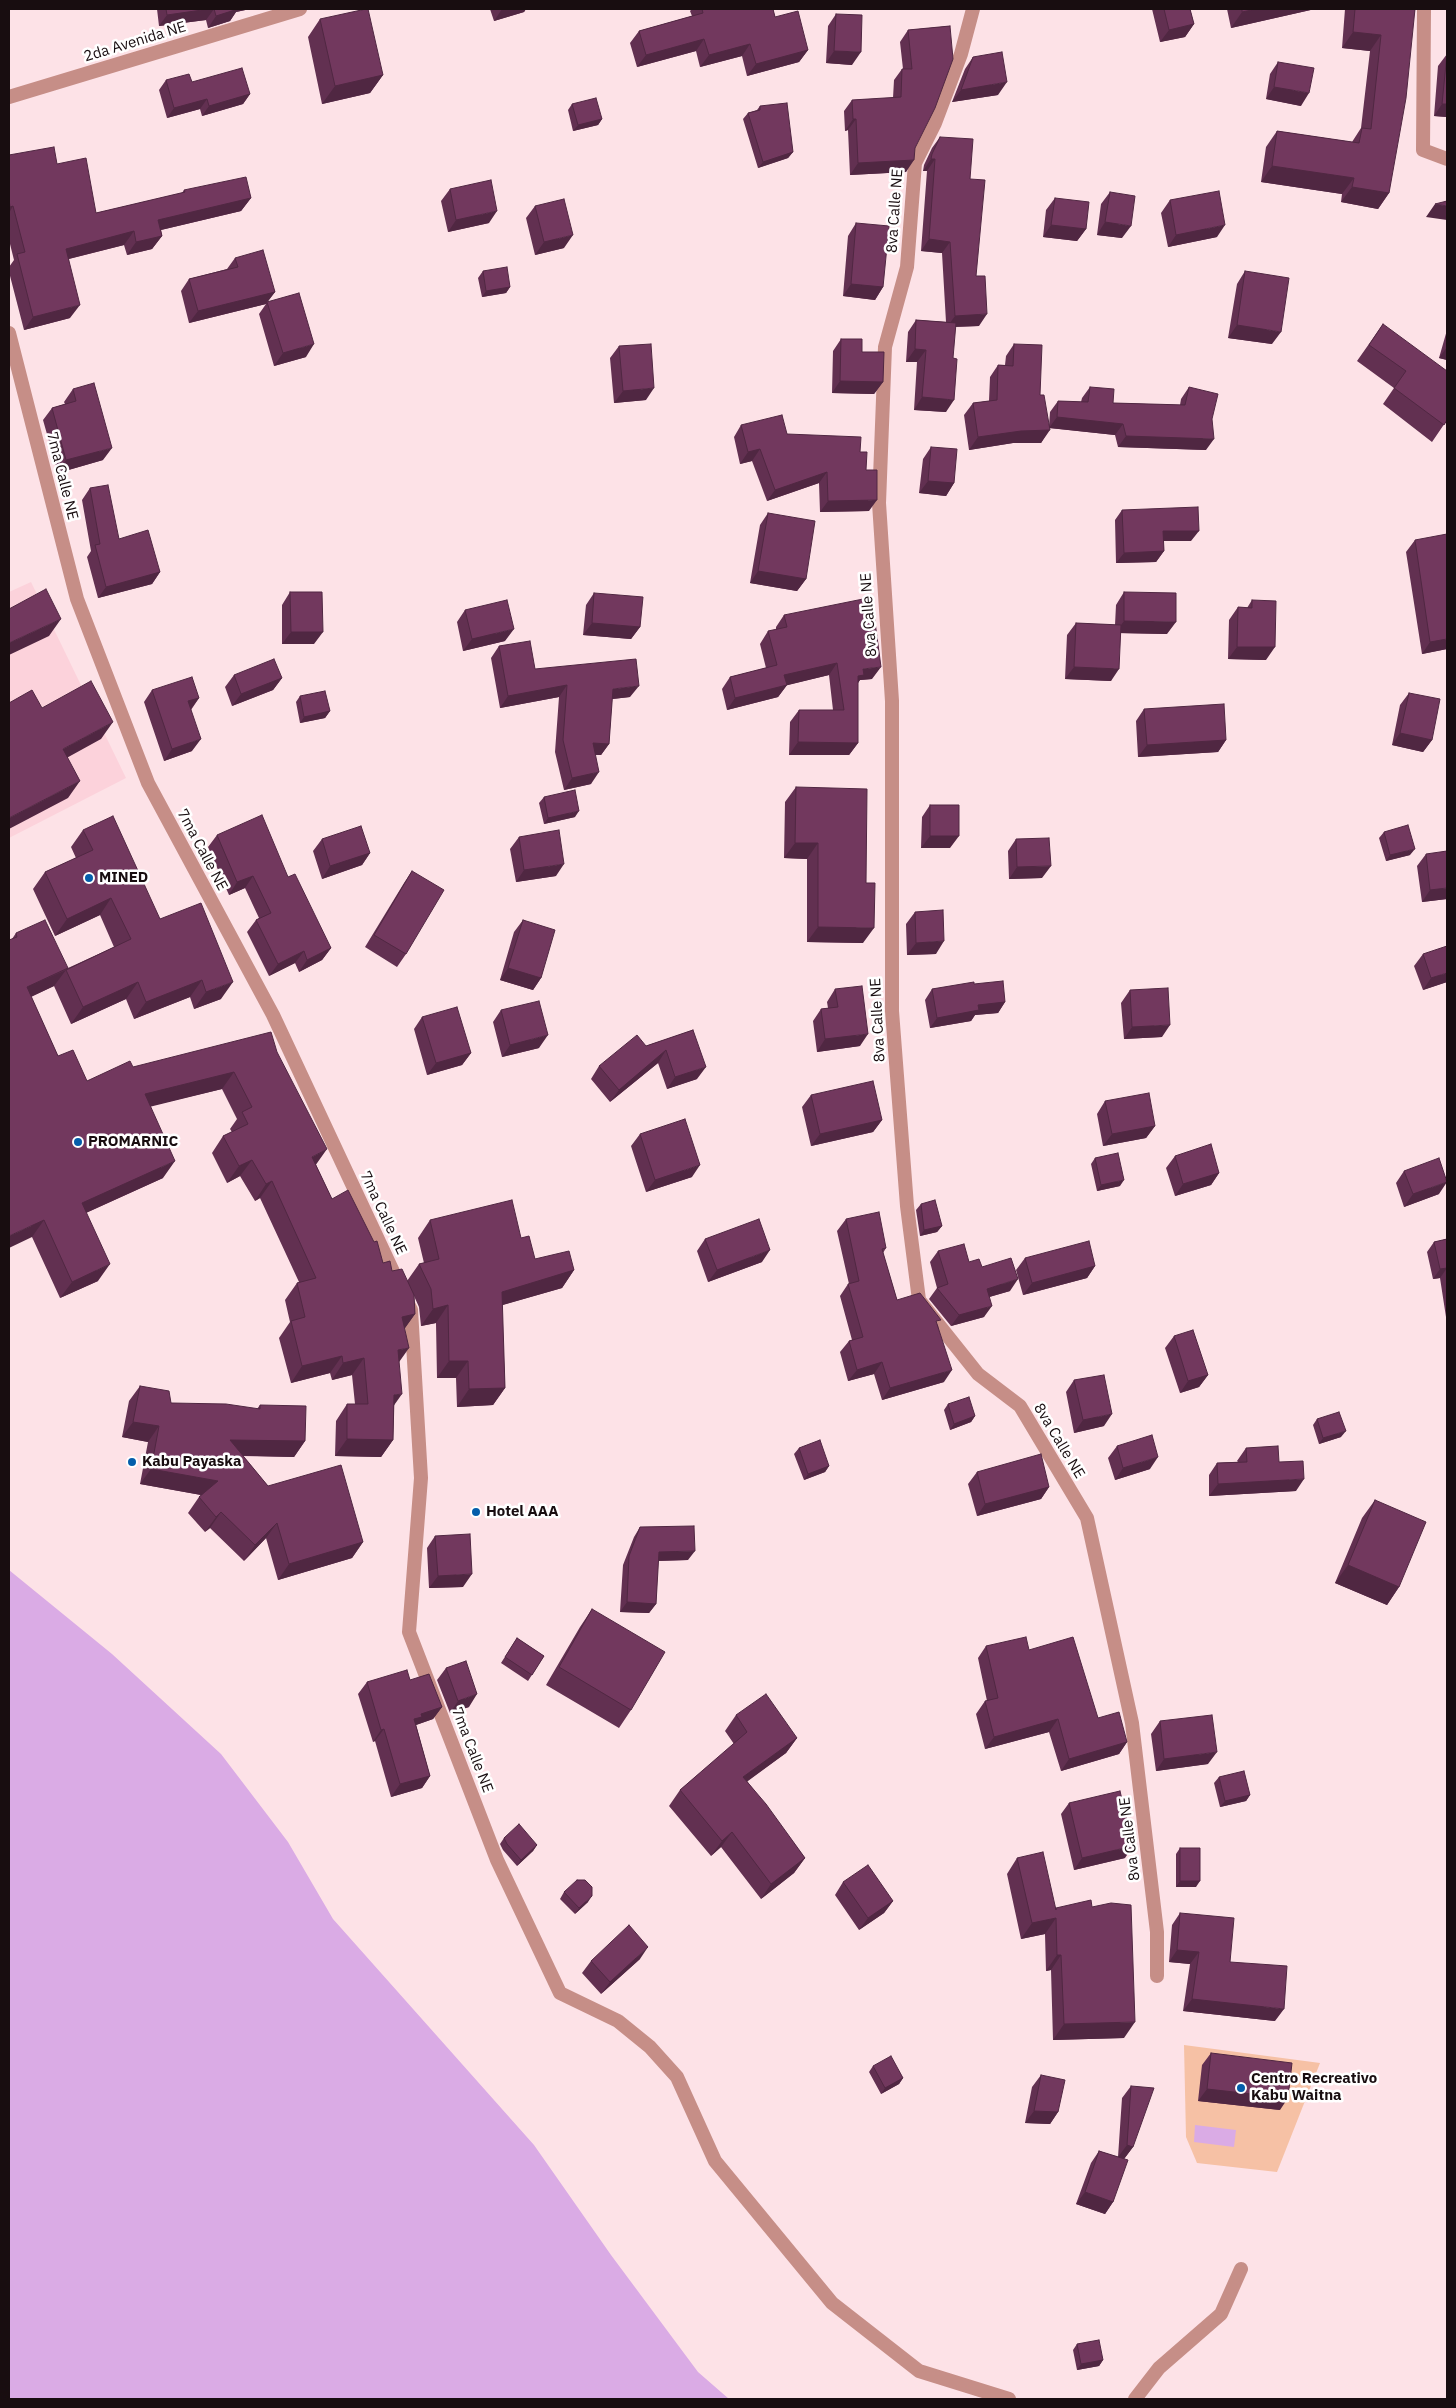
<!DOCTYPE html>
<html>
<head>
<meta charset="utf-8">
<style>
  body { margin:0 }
  #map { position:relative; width:1456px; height:2408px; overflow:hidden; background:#fde2e7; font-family:"IBM Plex Sans",sans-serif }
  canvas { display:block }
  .frame { position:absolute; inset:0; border:10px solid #180d10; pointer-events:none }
</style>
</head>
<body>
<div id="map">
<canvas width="1456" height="2408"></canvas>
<div class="frame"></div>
</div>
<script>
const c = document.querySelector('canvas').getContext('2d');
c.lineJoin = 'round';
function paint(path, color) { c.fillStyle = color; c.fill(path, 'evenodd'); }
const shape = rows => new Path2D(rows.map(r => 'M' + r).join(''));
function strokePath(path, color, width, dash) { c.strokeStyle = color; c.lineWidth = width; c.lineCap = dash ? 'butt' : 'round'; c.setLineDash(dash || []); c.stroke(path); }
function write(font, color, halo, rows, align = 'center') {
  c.font = font + ' "IBM Plex Sans",sans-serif'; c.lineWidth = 5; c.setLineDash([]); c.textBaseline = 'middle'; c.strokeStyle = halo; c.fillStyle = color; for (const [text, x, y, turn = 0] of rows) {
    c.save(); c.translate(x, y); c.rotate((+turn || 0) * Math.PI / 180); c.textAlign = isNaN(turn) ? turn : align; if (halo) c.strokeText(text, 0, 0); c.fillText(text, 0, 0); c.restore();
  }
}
paint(shape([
  [31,582,126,778,9,838,9,592]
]), '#fcd2db');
paint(shape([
  [1184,2045,1320,2063,1277,2172,1197,2163,1186,2137]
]), '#f6c1a5');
paint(shape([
  [9,1570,112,1654,221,1754,288,1842,333,1919,534,2145,611,2255,698,2372,729,2399,9,2399],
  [1195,2125,1236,2130,1234,2147,1194,2142]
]), '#daabe5');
strokePath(shape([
  [973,9,961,54,935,123,915,163,907,267,885,347,879,503,892,701,892,1011,907,1206,919,1300,978,1374,1020,1406,1087,1518,1132,1723,1157,1932,1157,1976],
  [1424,9,1423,150,1447,159],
  [9,97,300,9],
  [9,333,77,599,148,783,273,1015,396,1278],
  [407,1302,411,1310,421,1478,409,1632,497,1860,560,1993,618,2021,650,2047,677,2077,715,2161,832,2303,919,2371,1009,2399],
  [1135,2399,1159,2368,1221,2314,1241,2269]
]), '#c68e87', 14);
paint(shape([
  [157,9,250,9,236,12,230,21,208,28,206,20,159,26],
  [490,9,526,9,524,12,494,21],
  [692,9,773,9,775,17,808,50,799,62,747,76,742,56,700,67,696,51,637,67,630,43,639,31,692,16,690,11],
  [1152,9,1190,9,1194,24,1185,37,1160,42],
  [1227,9,1315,9,1231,28],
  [1345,9,1415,9,1389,193,1378,209,1341,202,1342,194,1261,182,1266,147,1277,131,1352,142,1361,128,1370,51,1342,48],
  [836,14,852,65,826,63,828,26],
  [320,19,383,75,370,93,322,104,308,37],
  [950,26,915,148,906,172,850,175,848,130,845,131,844,111,852,100,893,98,894,80,902,69,903,69,900,42,908,30],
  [1447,54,1447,117,1434,116,1438,66],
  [973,57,998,95,952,102,965,69],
  [1278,62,1301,106,1266,99,1270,74],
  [166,80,192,82,250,94,243,104,202,116,200,109,167,118,159,90],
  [572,104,602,119,598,125,573,131,568,110],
  [760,106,793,152,788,158,758,168,743,119,748,113,757,110],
  [940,137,970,179,979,326,955,327,946,412,914,410,917,362,906,362,908,332,916,320,946,322,942,253,921,251,927,171,923,171,924,165,932,148],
  [9,155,57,164,96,213,182,193,184,190,251,198,241,211,161,230,162,236,152,249,127,255,124,245,69,259,70,318,24,330,9,272,9,267,14,260,9,240],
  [450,189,489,223,448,232,441,201],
  [1110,192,1122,238,1097,235,1101,204],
  [1055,198,1086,229,1077,241,1043,237,1046,210],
  [1170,200,1217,237,1168,247,1161,213],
  [535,206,564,248,535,255,526,218],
  [856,223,883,287,875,300,843,296,848,236],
  [235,258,275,292,267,302,306,357,274,366,259,314,266,304,189,323,181,291,189,279,227,269],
  [483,271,510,287,506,293,482,297,478,278],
  [1245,271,1272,344,1228,338,1237,284],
  [1383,324,1447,420,1432,442,1383,404,1394,388,1357,361],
  [1447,330,1447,360,1439,358],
  [841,339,862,352,883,382,874,394,832,393,833,351],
  [1014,344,1040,395,1049,426,1050,412,1058,401,1081,402,1082,398,1090,387,1113,403,1180,405,1181,399,1189,387,1206,450,1118,447,1115,435,1050,428,1041,443,1013,443,969,450,964,415,973,403,989,401,990,377,998,365,1005,365,1006,356],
  [619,346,646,400,614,403,610,358],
  [73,389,103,460,58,473,43,420,52,408,65,404,64,402],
  [741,425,787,434,860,452,866,470,869,511,820,512,819,483,767,501,752,461,740,464,734,437],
  [931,447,954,483,946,496,919,493,923,459],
  [90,488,119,539,160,572,152,584,98,598,87,557,91,551,82,500],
  [1122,510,1191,541,1163,541,1164,551,1156,562,1116,563,1115,520],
  [768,513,806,579,797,591,750,583,760,525],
  [1415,540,1447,649,1422,654,1406,552],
  [290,592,314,644,282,644,282,605],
  [1124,592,1167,634,1121,633,1111,681,1065,679,1067,635,1076,623,1115,625,1116,605],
  [594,593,640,627,631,639,583,635,586,605],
  [1252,600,1266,660,1228,659,1229,620,1238,607,1247,608],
  [465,610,505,641,463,651,457,622],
  [784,615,872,679,860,680,858,683,858,743,849,755,789,755,790,722,799,710,833,710,829,675,787,685,778,697,727,710,722,689,730,677,766,668,760,644,768,631,776,630,776,627],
  [499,646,535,669,630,697,612,699,609,744,601,755,595,755,591,784,564,790,555,752,559,697,500,708,491,658],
  [234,675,282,678,273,690,232,706,225,687],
  [152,690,199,698,191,710,192,751,164,761,144,702],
  [1409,693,1432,740,1423,752,1392,745,1400,705],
  [300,696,330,711,325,718,300,723,296,702],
  [1144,709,1226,740,1218,752,1138,757,1136,721],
  [796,787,863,943,807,942,807,859,784,858,785,802],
  [544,797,575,817,544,824,539,803],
  [930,805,950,848,921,848,922,817],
  [83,830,160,919,221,999,194,1009,190,997,134,1019,126,999,71,1024,54,986,31,997,58,1056,87,1081,133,1067,277,1052,316,1165,332,1199,383,1263,392,1271,407,1281,419,1264,424,1263,418,1238,430,1220,521,1238,535,1259,574,1270,562,1288,502,1305,505,1388,493,1405,457,1407,456,1378,437,1378,436,1323,421,1326,419,1307,414,1296,415,1314,404,1329,399,1361,394,1406,393,1440,381,1457,335,1456,336,1421,347,1404,355,1404,352,1375,332,1380,330,1373,291,1383,279,1338,290,1322,285,1300,297,1283,299,1282,260,1198,255,1201,240,1176,227,1183,212,1153,223,1136,232,1132,230,1129,237,1119,222,1089,150,1106,163,1178,86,1213,98,1281,60,1298,32,1237,12,939,16,933,68,968,114,947,100,915,55,936,33,889,45,872,76,858,71,847],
  [1384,832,1410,855,1386,861,1379,838],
  [217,835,288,877,331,948,322,960,299,972,295,963,269,976,247,932,256,920,259,918,245,888,229,895,208,847],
  [519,837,556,876,516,882,510,849],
  [322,839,370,853,362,865,322,879,313,851],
  [1016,839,1042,878,1009,879,1008,851],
  [1426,854,1447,899,1422,902,1417,866],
  [412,871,406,954,397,967,365,947,404,883],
  [915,912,936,954,907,955,906,924],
  [523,920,541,978,533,990,500,980,514,932],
  [1423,954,1447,982,1423,990,1414,966],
  [974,984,1005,1002,998,1013,975,1015,971,1021,930,1028,925,1000,932,989],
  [835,989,860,1046,817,1052,813,1021,821,1009,828,1008,827,1002],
  [1130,990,1162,1037,1124,1039,1121,1003],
  [501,1010,539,1048,502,1057,493,1022],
  [422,1017,471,1053,462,1065,427,1075,414,1029],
  [693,1030,697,1079,667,1089,658,1063,610,1102,591,1079,599,1066,646,1046],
  [811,1095,882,1120,873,1132,811,1146,802,1107],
  [1105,1101,1155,1126,1146,1138,1103,1146,1097,1114],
  [640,1134,692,1177,646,1192,631,1146],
  [1175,1156,1219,1173,1211,1185,1175,1196,1166,1168],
  [1095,1158,1120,1186,1097,1191,1091,1164],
  [1404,1171,1439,1194,1404,1207,1396,1183],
  [921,1204,942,1226,937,1232,920,1236,916,1210],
  [846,1219,886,1248,883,1253,897,1300,938,1325,944,1382,882,1400,874,1374,848,1381,840,1352,849,1341,852,1340,840,1296,848,1284,849,1284,837,1231],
  [705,1239,762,1262,708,1282,697,1251],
  [1447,1239,1447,1317,1446,1317,1440,1278,1433,1279,1427,1252,1434,1242],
  [938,1251,982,1267,1010,1291,989,1297,984,1317,951,1326,929,1299,937,1288,930,1262],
  [1025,1258,1095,1266,1087,1278,1023,1295,1016,1270],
  [1174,1336,1208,1375,1199,1387,1180,1393,1165,1348],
  [1074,1380,1104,1426,1074,1433,1066,1392],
  [140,1386,171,1403,257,1409,260,1405,305,1441,294,1457,243,1456,268,1486,363,1542,352,1558,278,1580,266,1538,244,1561,210,1528,205,1532,188,1513,199,1497,201,1495,140,1484,148,1442,122,1437,129,1401],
  [948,1404,975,1416,971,1422,950,1430,944,1410],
  [1317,1419,1341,1437,1319,1444,1313,1425],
  [1117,1446,1150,1469,1115,1480,1108,1458],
  [799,1448,829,1466,825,1472,804,1480,794,1454],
  [1246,1448,1279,1462,1296,1491,1209,1496,1209,1475,1217,1463,1238,1462,1237,1461],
  [977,1472,1049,1487,1041,1499,977,1516,968,1484],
  [1375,1500,1399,1587,1387,1605,1335,1583,1362,1518],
  [640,1527,688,1560,658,1561,656,1604,649,1613,620,1612,623,1565,634,1537],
  [435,1536,463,1587,429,1588,427,1548],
  [592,1609,631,1710,619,1728,546,1685,580,1627],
  [517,1638,544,1656,528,1681,501,1663],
  [986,1646,1029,1650,1098,1718,1127,1742,1119,1754,1061,1771,1049,1732,985,1749,976,1714,985,1701,987,1701,978,1658],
  [446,1668,469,1707,450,1713,437,1680],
  [410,1680,442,1707,433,1719,416,1725,430,1776,422,1788,391,1797,375,1741,373,1742,358,1694,367,1682],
  [736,1715,797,1738,786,1753,747,1781,805,1858,794,1873,761,1899,721,1847,711,1856,669,1806,680,1790,734,1744,725,1731],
  [1160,1721,1208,1764,1156,1771,1151,1734],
  [1219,1777,1250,1795,1246,1801,1220,1807,1214,1783],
  [1069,1803,1125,1858,1074,1870,1061,1814],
  [504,1838,537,1845,533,1851,517,1866,503,1850,500,1844],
  [1180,1848,1196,1887,1176,1887,1176,1854],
  [1017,1858,1056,1908,1092,1907,1124,2038,1053,2040,1051,1970,1046,1971,1045,1934,1021,1939,1007,1874],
  [843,1882,893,1901,884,1913,859,1930,835,1895],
  [564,1892,588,1902,575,1914,560,1899],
  [1180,1913,1230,1962,1275,2021,1183,2011,1190,1964,1169,1962,1172,1925],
  [640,1959,601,1994,582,1973,591,1961],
  [1211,2053,1280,2110,1198,2101,1202,2065],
  [873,2066,903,2078,899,2084,881,2094,869,2072],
  [1041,2075,1058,2112,1050,2124,1025,2123,1032,2087],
  [1131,2086,1133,2147,1124,2159,1113,2202,1105,2214,1076,2204,1091,2163,1099,2151,1118,2157,1122,2098],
  [1077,2344,1103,2360,1099,2366,1077,2370,1073,2350]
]), '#623051');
paint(shape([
  [209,9,214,9,206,20,159,26,167,15],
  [233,9,250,9,236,12,230,21,208,28,216,16],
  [502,9,526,9,524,12,494,21],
  [1256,9,1315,9,1231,28,1242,12],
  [1194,24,1185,37,1160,42,1169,30],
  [1353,32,1381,35,1370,51,1342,48],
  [704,39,696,51,637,67,646,55],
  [750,44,742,56,700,67,709,55],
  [808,50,799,62,747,76,756,64],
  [834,51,861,52,852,65,826,63],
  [383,75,370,93,322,104,335,86],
  [1007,82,998,95,952,102,961,90],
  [1274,87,1309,93,1301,106,1266,99],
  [250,94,243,104,202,116,209,106],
  [207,99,200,109,167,118,174,108],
  [1442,104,1447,104,1447,117,1434,116],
  [602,119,598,125,573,131,578,125],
  [853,119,856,119,848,130,845,131],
  [793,152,788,158,758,168,763,162],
  [931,159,935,159,927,171,923,171],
  [914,160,906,172,850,175,858,163],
  [1272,166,1354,178,1342,194,1261,182],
  [1352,187,1389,193,1378,209,1341,202],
  [251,198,241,211,148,233,158,220],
  [1435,204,1447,206,1447,220,1426,217],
  [13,206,9,213,9,209,10,207],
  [497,211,489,223,448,232,456,220],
  [1105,222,1131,226,1122,238,1097,235],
  [1051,225,1086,229,1077,241,1043,237],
  [1225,225,1217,237,1168,247,1176,235],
  [134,231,124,245,56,262,66,249],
  [573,235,564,248,535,255,544,242],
  [162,236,152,249,127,255,136,242],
  [929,239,950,242,942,253,921,251],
  [851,284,883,287,875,300,843,296],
  [510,287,506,293,482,297,486,291],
  [275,292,266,304,189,323,198,311],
  [80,305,70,318,24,330,33,317],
  [987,314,979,326,947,327,955,316],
  [1237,325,1281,332,1272,344,1228,338],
  [314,344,306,357,274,366,283,353],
  [1447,347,1447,360,1439,358],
  [915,349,926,350,917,362,906,362],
  [840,381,883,382,874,394,832,393],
  [654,388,646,400,614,403,623,391],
  [922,397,954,400,946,412,914,410],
  [1057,417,1123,424,1115,435,1049,428],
  [1050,430,1041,443,1013,443,969,450,978,437,1021,431],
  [1126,436,1214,439,1206,450,1118,447],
  [112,448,103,460,58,473,66,460],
  [760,449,752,461,740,464,748,452],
  [827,472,819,483,767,501,775,490],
  [928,481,954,483,946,496,919,493],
  [877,500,869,511,820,512,828,501],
  [1163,531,1199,531,1191,541,1155,541],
  [1164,551,1156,562,1116,563,1124,553],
  [758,571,806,579,797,591,750,583],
  [160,572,152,584,98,598,106,587],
  [61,619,49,636,9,655,9,643],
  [1124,621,1176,622,1167,634,1115,633],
  [592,623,640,627,631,639,583,635],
  [514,629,505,641,463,651,472,639],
  [291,632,323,632,314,644,282,644],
  [1447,639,1447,649,1422,654,1430,642],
  [1237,647,1275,647,1266,660,1228,659],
  [837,663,829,675,776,688,784,675],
  [881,667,872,679,860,680,855,687,849,688,863,669],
  [1074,667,1119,669,1111,681,1065,679],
  [282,678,273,690,232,706,241,694],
  [567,685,559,697,500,708,508,696],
  [787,685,778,697,727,710,735,698],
  [639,686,630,697,604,700,613,689],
  [199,698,190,710,188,701],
  [330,711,325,718,300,723,304,717],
  [113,722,101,739,52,766,63,749],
  [1400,733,1432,740,1423,752,1392,745],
  [201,739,192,751,164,761,172,749],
  [1226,740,1218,752,1138,757,1147,745],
  [798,742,858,743,849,755,789,755],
  [593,743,609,744,601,755,585,754],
  [599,772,591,784,564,790,572,778],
  [80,781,68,798,9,829,9,818],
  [579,811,575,817,544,824,548,818],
  [930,836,959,836,950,848,921,848],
  [795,843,818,843,807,859,784,858],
  [1415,849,1410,855,1386,861,1390,855],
  [370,853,362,865,322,879,330,866],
  [564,864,556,876,516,882,524,870],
  [1051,866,1042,878,1009,879,1017,867],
  [253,876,245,888,229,895,237,882],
  [1447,888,1447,899,1422,902,1430,890],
  [111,898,100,915,55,936,67,919],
  [818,927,874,928,863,943,807,942],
  [944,941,936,954,907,955,916,943],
  [331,948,322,960,299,972,307,960],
  [304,951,295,963,269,976,278,964],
  [508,968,541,978,533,990,500,980],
  [66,970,54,986,15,1004,27,987],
  [1447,973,1447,982,1423,990,1431,978],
  [202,980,190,997,134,1019,146,1002],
  [138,982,126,999,71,1024,83,1007],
  [233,982,221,999,194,1009,206,992],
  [1005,1002,998,1013,975,1015,971,1021,930,1028,937,1018,978,1005],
  [1170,1025,1162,1037,1124,1039,1132,1027],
  [868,1034,860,1046,817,1052,825,1039],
  [548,1035,539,1048,502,1057,510,1045],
  [666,1050,658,1063,610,1102,619,1090],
  [471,1053,462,1065,427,1075,436,1063],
  [706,1067,697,1079,667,1089,675,1077],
  [234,1072,222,1089,133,1111,145,1094],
  [882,1120,873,1132,811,1146,820,1134],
  [1155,1126,1146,1138,1103,1146,1112,1134],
  [327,1149,315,1166,312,1157],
  [252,1160,240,1176,227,1183,239,1166],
  [175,1161,163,1178,70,1220,82,1203],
  [700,1165,692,1177,646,1192,655,1180],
  [1219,1173,1211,1185,1175,1196,1183,1184],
  [1124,1180,1120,1186,1097,1191,1101,1185],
  [272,1181,260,1198,255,1201,266,1184],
  [1447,1182,1439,1194,1404,1207,1413,1194],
  [44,1220,32,1237,9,1248,9,1236],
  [942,1226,937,1232,920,1236,924,1230],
  [770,1250,762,1262,708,1282,717,1270],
  [110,1264,98,1281,60,1298,72,1282],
  [1095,1266,1087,1278,1023,1295,1032,1283],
  [1447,1268,1440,1278,1433,1279,1440,1269],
  [574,1270,562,1288,489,1309,502,1292],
  [1018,1279,1010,1291,979,1300,987,1289],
  [448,1305,436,1323,421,1326,433,1309],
  [992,1306,984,1317,951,1326,959,1315],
  [415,1314,403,1331,402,1317],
  [409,1348,397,1365,398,1350],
  [342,1356,330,1373,291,1383,302,1366],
  [364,1358,352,1375,332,1380,343,1363],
  [449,1361,468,1361,456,1378,437,1378],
  [882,1362,874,1374,848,1381,857,1370],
  [952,1370,944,1382,882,1400,890,1388],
  [1208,1375,1199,1387,1180,1393,1188,1381],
  [505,1388,493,1405,457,1407,469,1389],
  [402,1394,390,1411,394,1395],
  [1112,1414,1104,1426,1074,1433,1083,1420],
  [975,1416,971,1422,950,1430,954,1424],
  [133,1422,159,1426,148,1442,122,1437],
  [1346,1431,1341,1437,1319,1444,1323,1438],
  [347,1439,393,1440,381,1457,335,1456],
  [230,1440,305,1441,294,1457,219,1455],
  [1158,1457,1150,1469,1115,1480,1123,1468],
  [829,1466,825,1472,804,1480,808,1474],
  [151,1469,218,1481,207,1496,140,1484],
  [1304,1479,1296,1491,1209,1496,1218,1484],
  [1049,1487,1041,1499,977,1516,985,1504],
  [221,1512,210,1528,205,1532,216,1517],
  [277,1523,266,1538,244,1561,255,1545],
  [363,1542,352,1558,278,1580,289,1564],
  [695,1551,688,1560,652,1561,659,1552],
  [1348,1565,1399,1587,1387,1605,1335,1583],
  [472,1574,463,1587,429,1588,438,1576],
  [627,1602,656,1604,649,1613,620,1612],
  [477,1694,469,1707,450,1713,458,1701],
  [442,1707,433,1719,416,1725,413,1729,414,1719,421,1714],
  [1058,1719,1049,1732,985,1749,994,1737],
  [384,1729,375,1741,373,1742,381,1730],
  [797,1738,786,1753,733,1792,743,1777],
  [1127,1742,1119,1754,1061,1771,1069,1759],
  [1217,1752,1208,1764,1156,1771,1164,1759],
  [430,1776,422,1788,391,1797,400,1784],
  [1250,1795,1246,1801,1220,1807,1225,1801],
  [732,1832,721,1847,711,1856,722,1841],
  [537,1845,533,1851,517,1866,521,1860],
  [1133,1846,1125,1858,1074,1870,1082,1858],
  [805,1858,794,1873,761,1899,771,1884],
  [1180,1881,1200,1881,1196,1887,1176,1887],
  [592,1896,588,1902,575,1914,579,1908],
  [893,1901,884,1913,859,1930,868,1918],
  [1056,1918,1045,1934,1021,1939,1032,1923],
  [648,1947,640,1959,601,1994,610,1982],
  [1177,1950,1199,1952,1190,1964,1169,1962],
  [1057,1955,1061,1955,1051,1970,1046,1971],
  [1192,1999,1284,2009,1275,2021,1183,2011],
  [1135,2022,1124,2038,1053,2040,1064,2024],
  [903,2078,899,2084,881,2094,885,2088],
  [1207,2089,1288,2098,1280,2110,1198,2101],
  [1034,2111,1058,2112,1050,2124,1025,2123],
  [1127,2145,1133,2147,1124,2159,1118,2157],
  [1085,2192,1113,2202,1105,2214,1076,2204],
  [1103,2360,1099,2366,1077,2370,1081,2364]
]), '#502742');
const building = shape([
  [166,9,209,9,167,15,166,9],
  [214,9,238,9,216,16,214,9],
  [366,9,368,9,383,75,335,86,320,19,366,9],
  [702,9,773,9,775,17,798,11,808,50,756,64,750,44,709,55,704,39,646,55,639,31,703,13,702,9],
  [1164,9,1190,9,1194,24,1169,30,1164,9],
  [1242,9,1256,9,1242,12,1242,9],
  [1355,9,1415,9,1406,98,1389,193,1352,187,1354,178,1272,166,1277,131,1359,143,1362,128,1371,129,1381,35,1353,32,1355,9],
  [836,14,862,15,861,52,834,51,836,14],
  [950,26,953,59,935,108,915,148,914,160,858,163,856,119,853,119,852,100,901,97,902,69,912,69,908,30,950,26],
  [1002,52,1007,82,961,90,973,57,1002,52],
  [1447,54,1447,104,1442,104,1447,54],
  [1278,62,1314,68,1309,93,1274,87,1278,62],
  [242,68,250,94,209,106,207,99,174,108,166,80,189,74,192,82,242,68],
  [596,98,602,119,578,125,572,104,596,98],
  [787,103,793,152,763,162,748,113,760,110,760,106,787,103],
  [940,137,973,139,970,179,985,180,976,276,985,276,987,314,955,316,950,242,929,239,935,159,931,159,932,154,940,137],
  [54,147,57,164,86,158,96,213,185,192,184,190,246,177,251,198,158,220,162,236,136,242,134,231,66,249,80,305,33,317,17,254,25,252,13,206,10,207,9,199,9,155,54,147],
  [491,180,497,211,456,220,450,189,491,180],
  [1219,191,1225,225,1176,235,1170,200,1219,191],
  [1110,192,1135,196,1131,226,1105,222,1110,192],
  [1055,198,1089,202,1086,229,1051,225,1055,198],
  [564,199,573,235,544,242,535,206,564,199],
  [1447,201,1447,206,1435,204,1447,201],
  [856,223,889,226,883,287,851,284,856,223],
  [263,250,275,292,198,311,189,279,238,267,235,258,263,250],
  [507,267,510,287,486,291,483,271,507,267],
  [1245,271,1289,278,1281,332,1237,325,1245,271],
  [299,293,314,344,283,353,267,302,299,293],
  [916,320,956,323,953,358,957,359,954,400,922,397,926,350,915,349,916,320],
  [1383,324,1447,371,1447,420,1444,425,1394,388,1406,371,1369,345,1383,324],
  [841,339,862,339,862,352,884,352,883,382,840,381,841,339],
  [651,344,654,388,623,391,619,346,651,344],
  [1014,344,1042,345,1040,395,1044,395,1050,430,1021,431,978,437,973,403,997,400,998,365,1013,366,1014,344],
  [94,383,112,448,66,460,52,408,76,401,73,389,94,383],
  [1090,387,1114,389,1113,403,1185,405,1189,387,1218,394,1212,419,1214,439,1126,436,1123,424,1057,417,1058,401,1088,402,1090,387],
  [782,415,787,434,861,437,860,452,867,452,866,470,877,470,877,500,828,501,827,472,775,490,760,449,748,452,741,425,782,415],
  [931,447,957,449,954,483,928,481,931,447],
  [108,485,119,539,148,530,160,572,106,587,95,545,100,544,90,488,108,485],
  [1198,507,1199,531,1163,531,1164,551,1124,553,1122,510,1198,507],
  [768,513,815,521,806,579,758,571,768,513],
  [1447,534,1447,639,1430,642,1415,540,1447,534],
  [46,589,61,619,9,643,9,609,46,589],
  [290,592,322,592,323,632,291,632,290,592],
  [1124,592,1176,593,1176,622,1124,621,1124,592],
  [594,593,643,597,640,627,592,623,594,593],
  [868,598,870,608,873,607,881,667,863,669,864,675,858,676,858,743,798,742,799,710,844,710,837,663,784,675,787,685,735,698,730,677,777,665,768,631,787,627,784,615,868,598],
  [507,600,514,629,472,639,465,610,507,600],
  [1252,600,1276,601,1275,647,1237,647,1238,607,1252,608,1252,600],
  [1076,623,1121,625,1119,669,1074,667,1076,623],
  [530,641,535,669,636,659,639,686,613,689,609,744,593,743,599,772,572,778,563,740,567,685,508,696,499,646,530,641],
  [274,659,282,678,241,694,234,675,274,659],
  [192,677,199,698,188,701,201,739,172,749,152,690,192,677],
  [91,681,113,722,63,749,80,781,9,818,9,703,32,690,42,708,91,681],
  [325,691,330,711,304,717,300,696,325,691],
  [1409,693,1440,699,1432,740,1400,733,1409,693],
  [1224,704,1226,740,1147,745,1144,709,1224,704],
  [796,787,867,789,866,883,875,883,874,928,818,927,818,843,795,843,796,787],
  [575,790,579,811,548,818,544,797,575,790],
  [930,805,959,805,959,836,930,836,930,805],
  [262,815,288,877,295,874,331,948,307,960,304,951,278,964,256,920,271,913,253,876,237,882,217,835,262,815],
  [113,816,160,919,201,903,233,982,206,992,202,980,146,1002,138,982,83,1007,66,970,131,939,111,898,67,919,45,872,93,850,83,830,113,816],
  [1408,825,1415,849,1390,855,1384,832,1408,825],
  [361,826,370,853,330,866,322,839,361,826],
  [559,830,564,864,524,870,519,837,559,830],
  [1049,838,1051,866,1017,867,1016,839,1049,838],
  [1447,851,1447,888,1430,890,1426,854,1447,851],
  [412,871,444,890,406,954,374,935,412,871],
  [943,910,944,941,916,943,915,912,943,910],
  [45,920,68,968,27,987,58,1056,73,1050,87,1081,130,1061,133,1067,271,1032,277,1052,327,1149,312,1157,332,1199,348,1190,374,1242,377,1241,383,1263,390,1261,392,1271,402,1269,414,1295,415,1314,402,1317,409,1348,398,1350,402,1394,394,1395,393,1440,347,1439,347,1404,368,1404,364,1358,343,1363,342,1356,302,1366,291,1321,305,1317,297,1283,316,1278,272,1181,266,1184,252,1160,239,1166,223,1136,248,1124,242,1112,252,1107,234,1072,145,1094,175,1161,82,1203,110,1264,72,1282,44,1220,9,1236,9,940,17,937,16,933,45,920],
  [523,920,555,930,541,978,508,968,523,920],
  [1447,946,1447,973,1431,978,1423,954,1447,946],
  [1003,981,1005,1002,978,1005,979,1010,937,1018,932,989,974,982,974,984,1003,981],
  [862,986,868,1034,825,1039,821,1009,838,1007,835,989,862,986],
  [1168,988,1170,1025,1132,1027,1130,990,1168,988],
  [539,1001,548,1035,510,1045,501,1010,539,1001],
  [457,1007,471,1053,436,1063,422,1017,457,1007],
  [693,1030,706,1067,675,1077,666,1050,619,1090,599,1066,637,1035,646,1046,693,1030],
  [873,1081,882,1120,820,1134,811,1095,873,1081],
  [1149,1093,1155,1126,1112,1134,1105,1101,1149,1093],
  [685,1119,700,1165,655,1180,640,1134,685,1119],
  [1211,1144,1219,1173,1183,1184,1175,1156,1211,1144],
  [1118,1153,1124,1180,1101,1185,1095,1158,1118,1153],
  [1439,1158,1447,1182,1413,1194,1404,1171,1439,1158],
  [512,1200,521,1238,529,1236,535,1259,569,1251,574,1270,502,1292,505,1388,469,1389,468,1361,449,1361,448,1305,433,1309,431,1289,419,1264,439,1259,430,1220,512,1200],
  [935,1200,942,1226,924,1230,921,1204,935,1200],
  [879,1212,886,1248,882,1249,897,1300,920,1293,941,1320,936,1321,952,1370,890,1388,882,1362,857,1370,849,1341,863,1337,848,1284,859,1281,846,1219,879,1212],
  [759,1219,770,1250,717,1270,705,1239,759,1219],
  [1447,1239,1447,1268,1440,1269,1434,1242,1447,1239],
  [1089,1241,1095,1266,1032,1283,1025,1258,1089,1241],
  [964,1244,969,1262,979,1259,982,1267,1011,1258,1018,1279,987,1289,992,1306,959,1315,937,1288,948,1284,938,1251,964,1244],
  [1193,1330,1208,1375,1188,1381,1174,1336,1193,1330],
  [1104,1375,1112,1414,1083,1420,1074,1380,1104,1375],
  [140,1386,169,1391,171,1403,226,1404,260,1409,260,1405,306,1406,305,1441,230,1440,268,1486,341,1465,363,1542,289,1564,277,1523,255,1545,221,1512,216,1517,199,1497,218,1481,151,1469,159,1426,133,1422,140,1386],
  [969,1397,975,1416,954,1424,948,1404,969,1397],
  [1339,1412,1346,1431,1323,1438,1317,1419,1339,1412],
  [1152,1435,1158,1457,1123,1468,1117,1446,1152,1435],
  [820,1440,829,1466,808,1474,799,1448,820,1440],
  [1278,1446,1279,1462,1303,1461,1304,1479,1218,1484,1217,1463,1247,1462,1246,1448,1278,1446],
  [1041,1454,1049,1487,985,1504,977,1472,1041,1454],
  [1375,1500,1426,1522,1399,1587,1348,1565,1375,1500],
  [694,1526,695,1551,659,1552,656,1604,627,1602,629,1556,640,1527,694,1526],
  [470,1534,472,1574,438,1576,435,1536,470,1534],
  [592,1609,665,1652,631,1710,559,1667,592,1609],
  [1026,1637,1029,1650,1073,1637,1098,1718,1119,1712,1127,1742,1069,1759,1058,1719,994,1737,985,1701,998,1698,986,1646,1026,1637],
  [517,1638,544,1656,532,1675,505,1657,517,1638],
  [466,1661,477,1694,458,1701,446,1668,466,1661],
  [407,1670,410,1680,429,1674,442,1707,421,1714,422,1717,414,1719,430,1776,400,1784,384,1729,381,1730,367,1682,407,1670],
  [766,1694,797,1738,743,1777,766,1804,805,1858,771,1884,732,1832,722,1841,680,1790,747,1732,736,1715,766,1694],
  [1212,1715,1217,1752,1164,1759,1160,1721,1212,1715],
  [1244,1771,1250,1795,1225,1801,1219,1777,1244,1771],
  [1120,1791,1133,1846,1082,1858,1069,1803,1120,1791],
  [519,1824,537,1845,521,1860,507,1844,504,1838,519,1824],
  [1180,1848,1200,1848,1200,1881,1180,1881,1180,1848],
  [1043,1852,1056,1910,1056,1908,1091,1900,1092,1907,1111,1903,1131,1905,1135,2022,1064,2024,1061,1955,1057,1955,1056,1918,1032,1923,1017,1858,1043,1852],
  [868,1865,893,1901,868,1918,843,1882,868,1865],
  [577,1880,585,1880,592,1887,592,1896,579,1908,564,1892,577,1880],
  [1180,1913,1234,1918,1230,1962,1287,1966,1284,2009,1192,1999,1199,1952,1177,1950,1180,1913],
  [629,1925,648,1947,610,1982,591,1961,629,1925],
  [1211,2053,1292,2063,1288,2098,1207,2089,1211,2053],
  [891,2056,903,2078,885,2088,873,2066,891,2056],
  [1041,2075,1065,2080,1058,2112,1034,2111,1041,2075],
  [1131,2086,1154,2088,1133,2147,1127,2145,1131,2086],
  [1099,2151,1128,2160,1113,2202,1085,2192,1099,2151],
  [1099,2340,1103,2360,1081,2364,1077,2344,1099,2340]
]);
paint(building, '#72385e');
strokePath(building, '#502742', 1);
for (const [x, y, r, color] of [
  [89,878,5,"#045eab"],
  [78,1142,5,"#045eab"],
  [132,1462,5,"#045eab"],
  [476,1512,5,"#045eab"],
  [1241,2088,5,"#045eab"]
]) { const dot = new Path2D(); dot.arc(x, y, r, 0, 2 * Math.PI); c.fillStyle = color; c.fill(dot); strokePath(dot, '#fff', 2); }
write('15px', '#180d10', '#fff', [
  ["2da Avenida NE",135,42,-17],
  ["8va Calle NE",895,211,-86],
  ["7ma Calle NE",62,476,76],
  ["8va Calle NE",869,615,-94],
  ["7ma Calle NE",202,850,62],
  ["8va Calle NE",878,1020,-93],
  ["7ma Calle NE",383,1213,65],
  ["8va Calle NE",1059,1441,59],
  ["7ma Calle NE",472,1750,69],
  ["8va Calle NE",1130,1839,-97]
]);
write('bold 15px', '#180d10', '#fff', [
  ["MINED",99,878],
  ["PROMARNIC",88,1142],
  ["Kabu Payaska",142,1462],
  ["Hotel AAA",486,1512],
  ["Centro Recreativo",1251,2079],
  ["Kabu Waitna",1251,2096]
], 'left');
</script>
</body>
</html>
